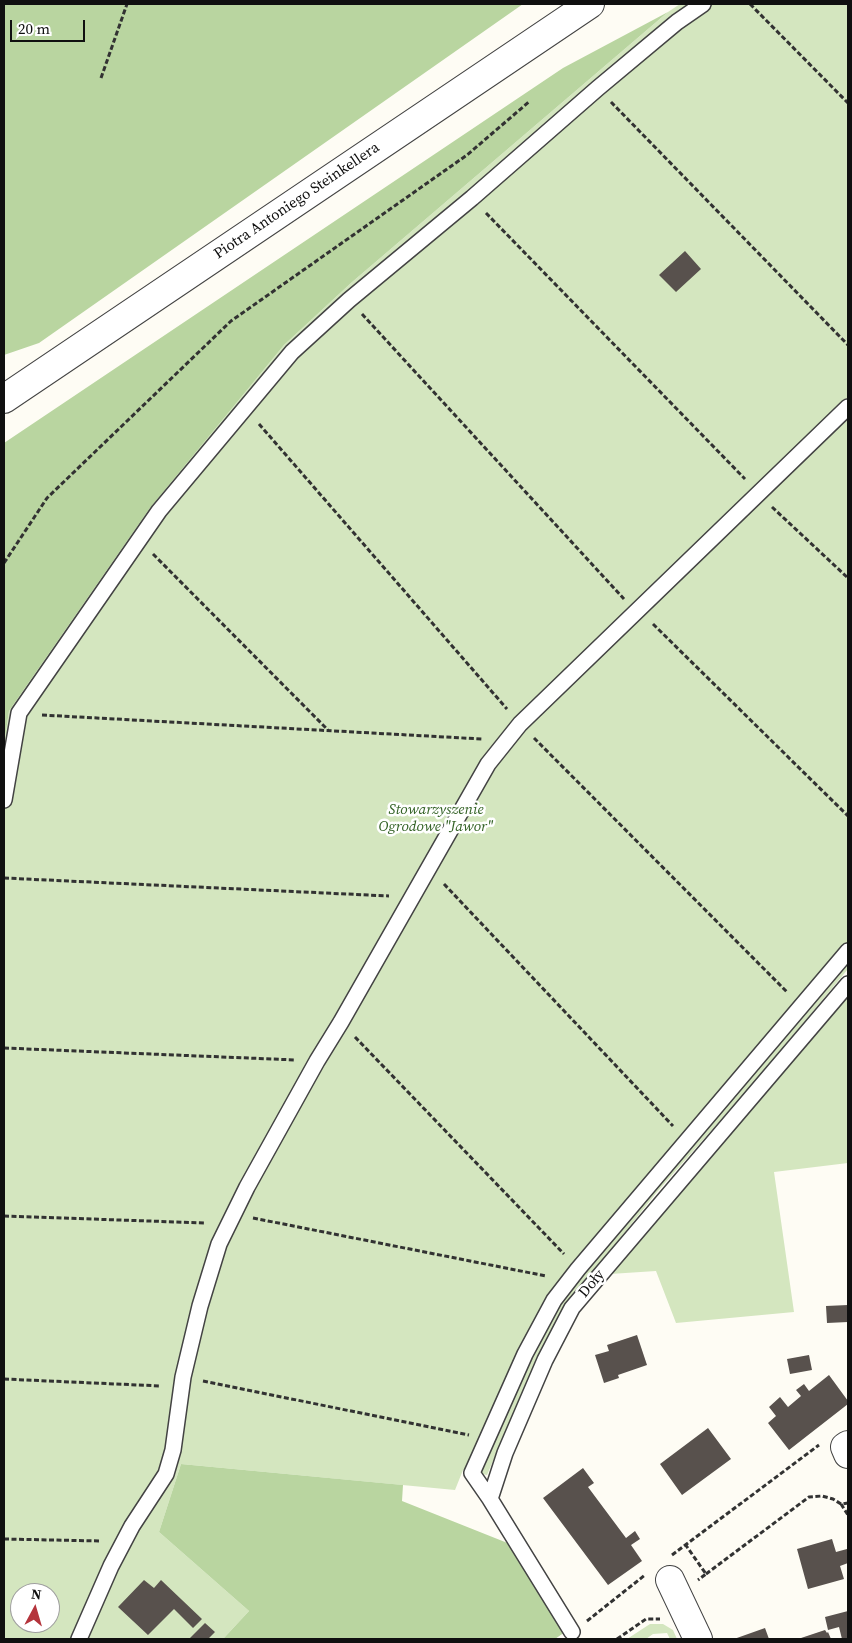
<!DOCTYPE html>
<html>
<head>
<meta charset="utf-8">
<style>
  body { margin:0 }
  #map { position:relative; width:852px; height:1643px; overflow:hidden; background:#fefcf4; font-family:"Source Serif 4",serif }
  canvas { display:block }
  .frame { position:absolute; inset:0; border:5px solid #101010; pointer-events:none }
  .north { position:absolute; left:10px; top:1583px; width:50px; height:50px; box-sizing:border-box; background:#fff; border:1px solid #9f9f9f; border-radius:50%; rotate:6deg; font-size:14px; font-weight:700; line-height:20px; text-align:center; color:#101010 }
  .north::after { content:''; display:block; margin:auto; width:18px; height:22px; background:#b4343c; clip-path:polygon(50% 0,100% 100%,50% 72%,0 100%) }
  .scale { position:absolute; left:10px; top:20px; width:75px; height:22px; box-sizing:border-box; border:2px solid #101010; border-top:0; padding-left:6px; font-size:15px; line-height:18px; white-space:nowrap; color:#101010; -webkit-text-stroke:4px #fff; paint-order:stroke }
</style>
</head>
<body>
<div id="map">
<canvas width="852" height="1643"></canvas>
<div class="frame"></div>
<div class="north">N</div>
<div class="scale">20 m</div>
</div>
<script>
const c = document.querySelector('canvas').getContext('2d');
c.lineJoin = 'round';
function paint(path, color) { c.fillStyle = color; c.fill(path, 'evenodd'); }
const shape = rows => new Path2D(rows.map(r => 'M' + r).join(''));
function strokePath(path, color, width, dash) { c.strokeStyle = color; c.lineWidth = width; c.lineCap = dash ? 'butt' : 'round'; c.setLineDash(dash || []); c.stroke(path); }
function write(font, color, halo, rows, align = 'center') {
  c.font = font + ' "Source Serif 4",serif'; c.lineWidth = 5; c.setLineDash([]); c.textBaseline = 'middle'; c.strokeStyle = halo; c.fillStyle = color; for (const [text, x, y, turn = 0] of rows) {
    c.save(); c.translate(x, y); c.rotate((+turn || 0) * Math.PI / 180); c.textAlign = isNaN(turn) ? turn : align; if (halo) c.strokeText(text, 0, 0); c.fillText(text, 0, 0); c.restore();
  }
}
paint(shape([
  [680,4,848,4,848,969,763,1072,657,1192,567,1305,537,1357,487,1475,463,1470,455,1490,181,1464,159,1532,249,1611,223,1639,4,1639,4,744,9,711,150,508,284,345,351,283,668,12],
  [20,1593,50,1593,50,1623,20,1623],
  [848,996,848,1163,774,1172,794,1312,676,1323,656,1271,610,1274],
  [650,1624,663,1624,673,1630,677,1639,670,1639,667,1633,653,1634,646,1639,627,1639]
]), '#d4e6bf');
paint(shape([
  [4,4,523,4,39,343,4,355],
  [668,12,351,283,284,345,150,508,9,711,4,744,4,443,563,68],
  [181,1464,403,1485,402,1501,510,1544,565,1632,555,1639,223,1639,249,1611,159,1532]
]), '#b9d5a0');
paint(shape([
  [685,251,701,269,676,292,659,275],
  [848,1305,848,1322,827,1323,826,1306],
  [637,1335,647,1365,618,1375,619,1378,604,1383,595,1355,609,1351,607,1345],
  [809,1355,812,1370,790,1374,787,1359],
  [829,1375,848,1401,848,1404,789,1450,768,1423,776,1416,769,1407,780,1397,788,1407,801,1396,796,1390,804,1384,809,1391],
  [708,1428,731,1459,682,1495,660,1464],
  [583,1468,594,1483,588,1487,626,1538,635,1531,640,1539,631,1545,642,1561,608,1585,543,1498],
  [832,1539,836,1552,847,1549,848,1563,840,1566,844,1579,808,1589,797,1549],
  [144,1580,154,1588,161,1580,202,1619,193,1628,174,1609,148,1635,118,1607],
  [848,1611,848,1639,842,1639,839,1627,828,1630,825,1617],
  [205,1623,215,1632,208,1639,189,1639],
  [765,1628,769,1639,734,1639],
  [825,1630,827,1633,828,1632,831,1639,798,1639]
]), '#58514d');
const service = shape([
  [4,800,19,713,159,511,292,352,349,300,472,198,598,88,677,22,703,4],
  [490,1499,472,1473,525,1354,554,1300,578,1269,848,951],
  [572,1632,490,1499,505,1453,545,1360,572,1308,848,984],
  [79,1639,111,1566,132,1526,166,1474,173,1450,183,1377,200,1306,219,1244,247,1187,317,1061,341,1022,488,764,520,724,848,407]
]);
const minor = shape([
  [670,1580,698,1639]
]);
const tertiary = shape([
  [4,399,590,4],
  [848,1445,845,1447,848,1454]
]);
strokePath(service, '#434343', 18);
strokePath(minor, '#434343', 30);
strokePath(tertiary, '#434343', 30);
strokePath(shape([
  [750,4,848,103],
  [101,78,127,4],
  [611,102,848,345],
  [486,213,745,479],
  [362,314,624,599],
  [259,424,507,709],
  [772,507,848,578],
  [153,554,328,730],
  [4,563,47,498,231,321,467,155,530,101],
  [653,624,848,816],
  [42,715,482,739],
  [534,738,787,992],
  [4,878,389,896],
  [444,884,673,1126],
  [355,1037,564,1254],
  [4,1048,296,1060],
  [4,1216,206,1223],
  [253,1218,546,1276],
  [4,1379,161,1386],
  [203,1381,469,1435],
  [841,1504,848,1515],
  [4,1539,101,1541],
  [685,1544,706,1574,698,1580],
  [672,1555,819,1445],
  [706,1574,809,1497,822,1496,833,1499,841,1504,848,1503],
  [587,1621,645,1575],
  [617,1639,646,1619,660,1619]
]), '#323232', 3, [5, 2.5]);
strokePath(service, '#fff', 15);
strokePath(minor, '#fff', 28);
strokePath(tertiary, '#fff', 28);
write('15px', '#101010', '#fff', [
  ["Piotra Antoniego Steinkellera",297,201,-34],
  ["Doły",592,1284,-50]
]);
write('italic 15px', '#336225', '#fff', [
  ["Stowarzyszenie",436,810],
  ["Ogrodowe \"Jawor\"",436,827]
]);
</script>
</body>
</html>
